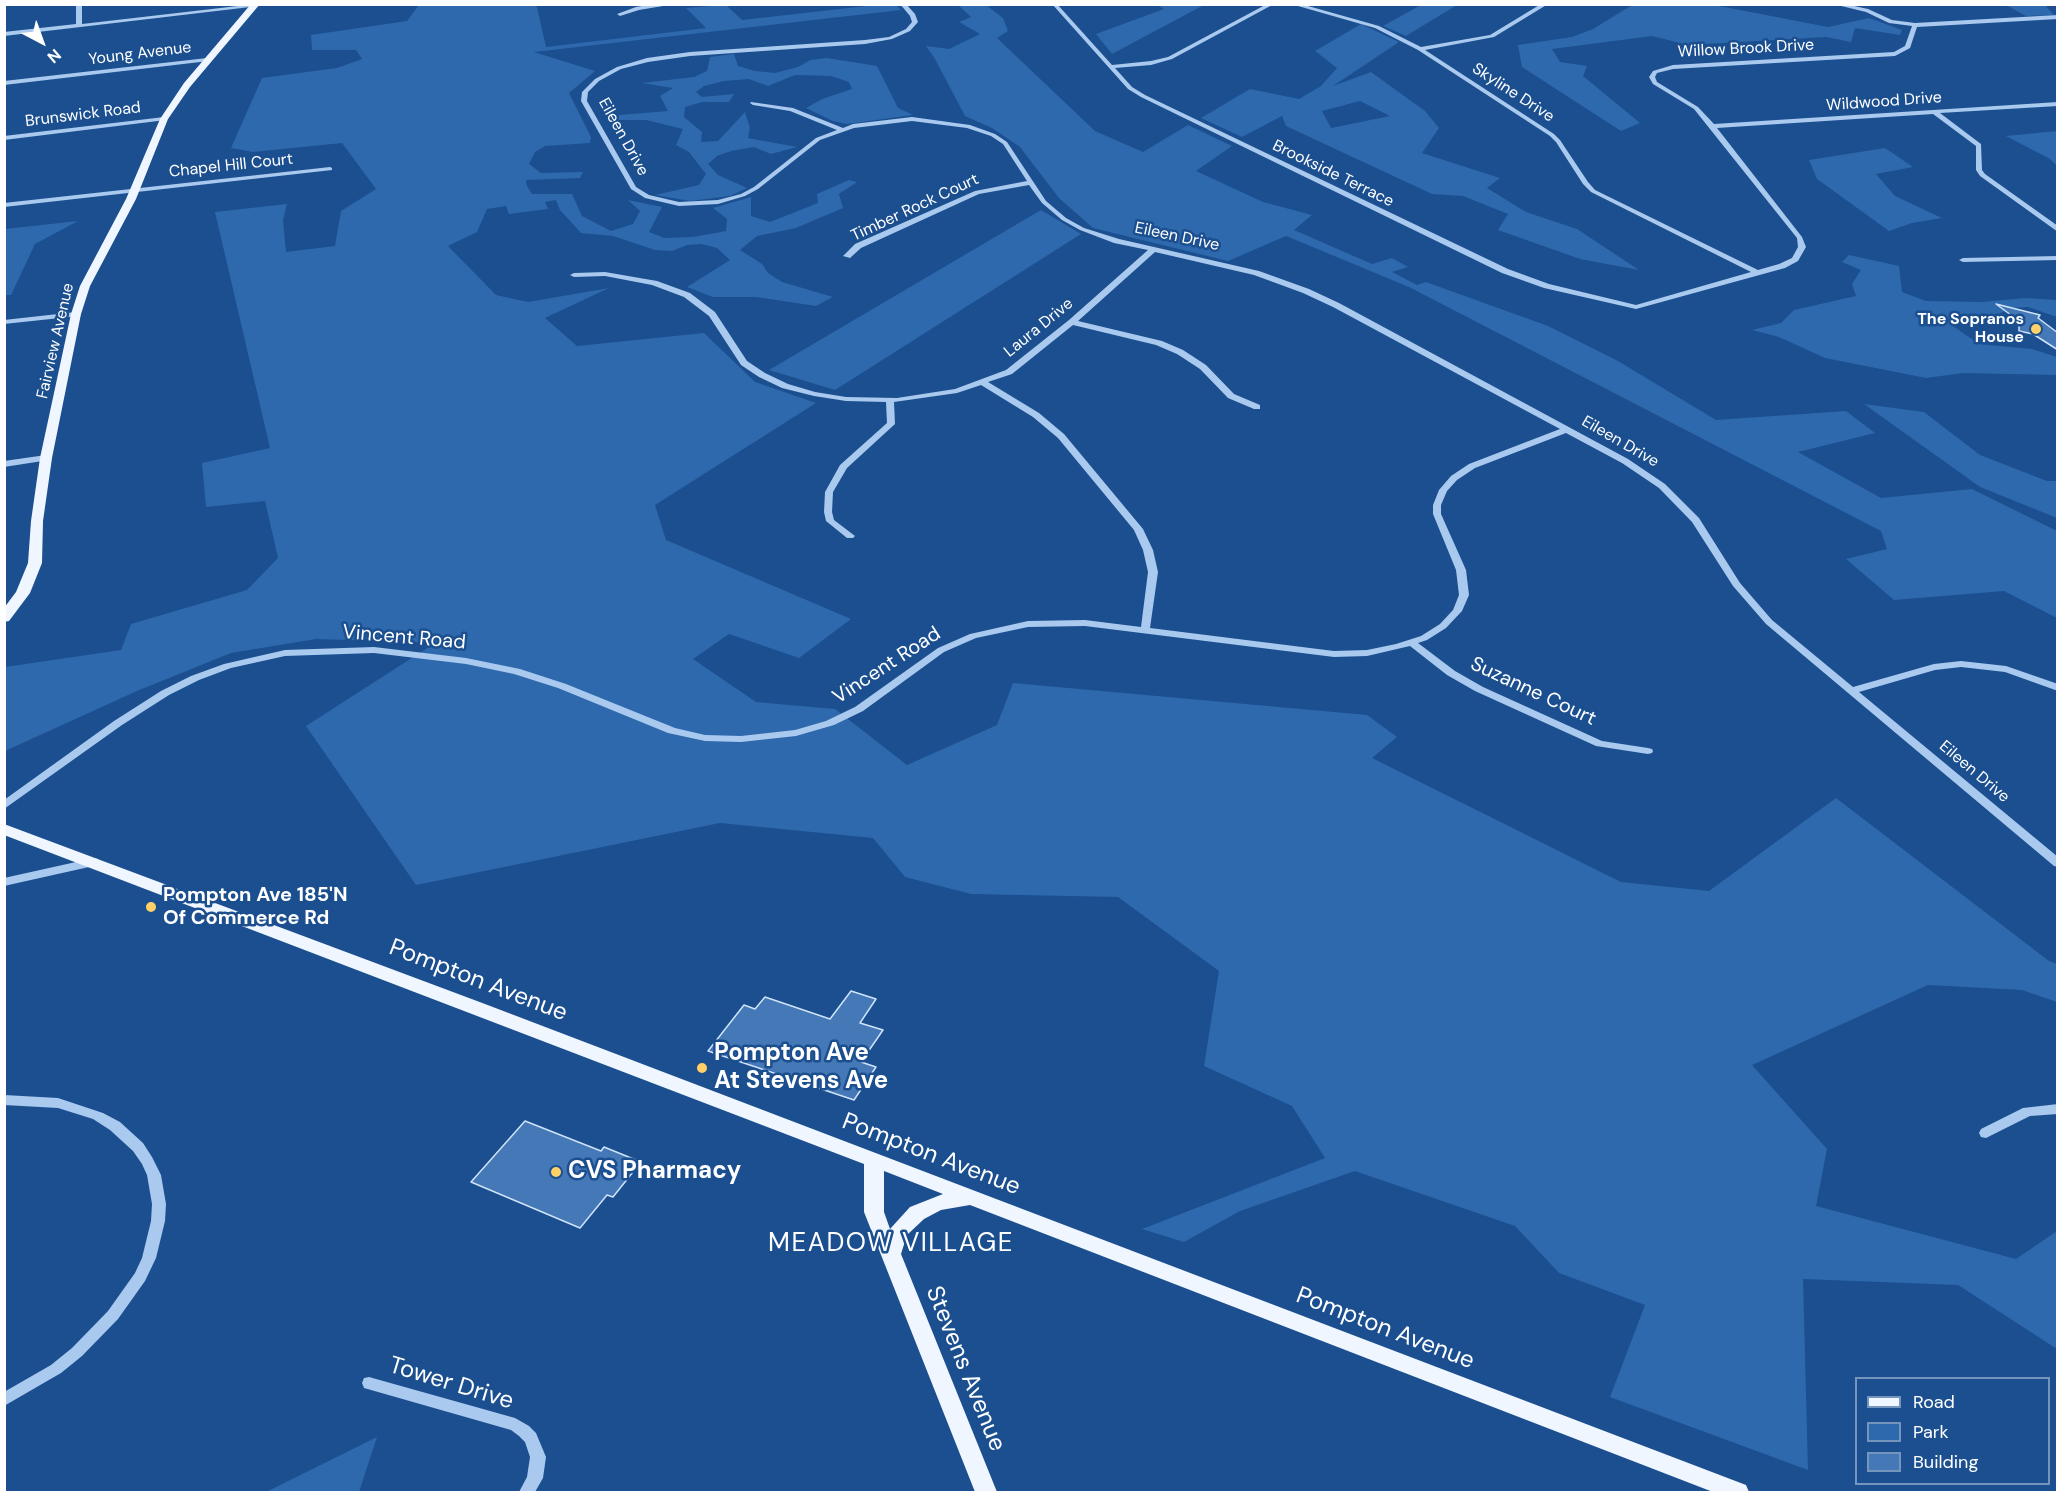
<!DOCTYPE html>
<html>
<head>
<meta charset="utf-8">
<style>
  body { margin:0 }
  #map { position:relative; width:2062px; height:1497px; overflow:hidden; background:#1b4f8f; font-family:"DM Sans",sans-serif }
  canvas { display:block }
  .frame { position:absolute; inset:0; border:6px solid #fff; pointer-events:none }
  .legend { position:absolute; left:1855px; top:1377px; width:195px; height:108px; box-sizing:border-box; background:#1b4f8f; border:2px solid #7695bc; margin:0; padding:8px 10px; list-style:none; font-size:18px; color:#fff }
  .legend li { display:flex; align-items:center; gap:12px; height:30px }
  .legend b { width:30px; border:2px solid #7695bc }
  .north { position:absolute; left:12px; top:12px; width:60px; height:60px; -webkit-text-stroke:4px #1b4f8f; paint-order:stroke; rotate:139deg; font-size:16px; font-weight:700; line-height:24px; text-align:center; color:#fff }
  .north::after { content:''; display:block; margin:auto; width:21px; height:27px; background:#fff; clip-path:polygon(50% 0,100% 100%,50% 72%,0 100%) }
</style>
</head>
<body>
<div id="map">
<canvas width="2062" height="1497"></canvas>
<div class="frame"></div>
<ul class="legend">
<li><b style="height:8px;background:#f0f6ff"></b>Road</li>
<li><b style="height:16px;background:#2e69ad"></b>Park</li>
<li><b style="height:16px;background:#4478b7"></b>Building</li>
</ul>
<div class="north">N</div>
</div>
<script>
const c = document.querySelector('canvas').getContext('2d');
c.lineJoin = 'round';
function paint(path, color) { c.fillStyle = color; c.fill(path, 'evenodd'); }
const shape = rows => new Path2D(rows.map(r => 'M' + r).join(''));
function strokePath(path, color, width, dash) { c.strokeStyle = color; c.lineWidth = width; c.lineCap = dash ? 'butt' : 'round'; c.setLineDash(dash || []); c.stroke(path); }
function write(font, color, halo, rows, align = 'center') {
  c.font = font + ' "DM Sans",sans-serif'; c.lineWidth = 5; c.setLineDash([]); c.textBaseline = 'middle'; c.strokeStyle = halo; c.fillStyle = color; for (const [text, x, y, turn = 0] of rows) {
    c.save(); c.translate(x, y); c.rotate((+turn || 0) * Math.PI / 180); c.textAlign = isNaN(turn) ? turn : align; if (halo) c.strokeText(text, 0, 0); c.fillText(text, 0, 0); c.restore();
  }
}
paint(shape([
  [530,4,537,7,546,47,706,28,686,8,726,5,742,20,875,5,896,5,901,10,534,52,595,71,569,93,591,137,590,143,545,146,535,152,529,164,541,173,583,172,580,178,526,180,527,186,532,194,572,194,582,216,611,231,633,224,640,211,628,200,662,207,649,232,664,238,693,237,726,231,727,219,713,208,751,197,751,216,770,222,818,203,817,194,849,180,857,182,839,194,843,208,796,228,757,236,740,250,762,264,768,273,782,282,833,297,816,306,756,297,713,297,687,287,730,260,717,248,701,244,687,245,672,251,655,250,613,236,581,233,560,210,556,200,545,202,548,209,509,214,506,206,487,209,477,232,448,246,496,295,528,302,609,288,545,318,577,346,704,333,755,382,816,403,655,505,666,540,851,619,799,658,729,634,693,659,756,702,835,709,907,765,997,725,1013,683,1367,715,1397,737,1372,758,1621,882,1709,891,1836,798,2049,961,2057,964,2057,1002,2022,990,1928,985,1752,1065,1827,1149,1816,1206,2016,1259,2057,1231,2057,1349,1958,1285,1803,1279,1808,1470,1610,1397,1645,1305,1559,1273,1515,1226,1355,1171,1240,1211,1184,1242,1142,1229,1325,1158,1292,1106,1204,1066,1219,971,1118,897,971,894,905,877,873,838,720,823,416,885,306,726,432,645,415,642,316,639,231,653,137,691,5,751,5,667,121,650,131,624,247,590,278,558,265,501,206,507,202,463,270,448,215,212,287,204,283,220,286,252,335,246,341,211,376,189,342,143,253,152,231,148,262,78,337,68,362,59,356,50,312,50,311,35,407,21,419,5],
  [958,5,986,5,1003,18,1008,31,997,38,1095,131,1143,152,1188,125,1232,146,1196,171,1263,202,1312,215,1294,230,1372,264,1392,258,1408,267,1392,272,1417,285,1426,282,1548,326,1618,361,1716,420,1846,411,1875,433,1798,452,1881,498,1972,489,2057,531,2057,618,2004,591,1894,600,1846,559,1887,549,1881,531,1409,287,1286,236,1228,261,1093,228,1059,198,1020,147,992,128,965,116,935,59,926,46,949,49,980,34,959,22,971,17],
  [1158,5,1204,5,1112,54,1096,34,1164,9],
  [1421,5,1457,5,1406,36,1383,26],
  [1632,5,1714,5,1828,27,1869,18,1902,30,1900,35,1855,28,1851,42,1826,37,1688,45,1652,36,1552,49,1560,62,1587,66,1583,76,1640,123,1621,131,1522,67,1518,45,1572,37,1593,29],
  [2006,5,2045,5,2054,15,2026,16],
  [1361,24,1399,42,1333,86,1371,72,1425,111,1439,128,1422,153,1500,178,1487,188,1526,212,1577,229,1639,270,1580,259,1498,230,1508,214,1463,196,1432,194,1286,126,1282,116,1242,137,1201,118,1250,89,1299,99,1321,86,1337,68,1315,51],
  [1360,101,1390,116,1331,128,1322,111],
  [734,54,738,66,755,71,775,73,798,67,810,60,827,58,877,66,898,108,913,115,847,124,833,121,806,108,822,99,852,89,849,82,831,76,795,75,768,86,749,79,724,81,704,86,696,92,702,97,734,94,729,102,702,102,685,107,684,117,702,132,701,142,718,141,745,112,750,128,748,138,797,147,771,154,754,147,731,151,717,156,708,164,718,175,747,188,730,196,690,201,655,195,699,185,706,174,689,152,676,145,683,129,646,120,617,120,619,115,668,111,660,96,673,88,642,83,694,77,707,71,710,57],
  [2057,131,2057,166,2050,159,2006,136],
  [1885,148,1913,167,1876,174,1895,196,1942,218,1912,223,1889,231,1817,179,1809,160],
  [1041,210,1081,234,835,390,769,370],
  [78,221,35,244,11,295,5,295,5,229],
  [1849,255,1899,266,1902,292,1926,301,1982,302,2025,298,2057,300,2057,317,2028,307,2010,308,1994,317,1953,326,1979,344,2032,349,2057,357,2057,375,1963,373,1926,378,1825,358,1779,337,1752,330,1781,323,1794,310,1856,296,1852,284,1861,270,1842,262],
  [1864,404,1924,412,1980,455,2047,481,2057,481,2057,518,1980,487],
  [377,1437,359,1492,266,1492]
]), '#2e69ad');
const building = shape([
  [1996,304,2040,315,2038,318,2058,333,2058,350,2033,334,2019,331,2019,321,1996,304],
  [851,991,876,999,860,1023,883,1030,861,1062,876,1067,854,1100,708,1051,744,1005,755,1009,765,997,830,1019,851,991],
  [525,1121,601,1151,604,1147,641,1162,613,1197,607,1195,580,1228,471,1182,525,1121]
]);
paint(building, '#4478b7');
strokePath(building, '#cfe3fa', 1.5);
paint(shape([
  [76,4,82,4,82,24,255,4,276,4,4,36,4,32,76,24,76,4],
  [654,4,675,4,639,10,620,16,617,14,636,7,654,4],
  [900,4,906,4,915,14,918,22,910,31,892,39,865,44,690,56,648,62,621,69,599,81,588,92,587,101,636,187,649,195,679,202,718,200,741,194,754,187,816,138,837,130,790,111,753,105,750,103,751,102,793,108,843,128,853,124,912,117,970,125,995,134,1007,142,1046,201,1066,218,1084,228,1119,239,1259,271,1309,289,1339,303,1628,459,1665,484,1699,518,1740,583,1772,620,1853,687,1934,664,1961,661,2006,666,2058,684,2058,691,2005,672,1961,667,1935,670,1859,692,2058,857,2058,867,2054,866,1766,624,1733,586,1692,522,1659,488,1622,463,1566,433,1475,468,1457,480,1447,491,1441,505,1441,514,1466,570,1469,595,1462,611,1446,628,1427,640,1418,643,1455,671,1483,687,1602,741,1648,748,1652,749,1653,751,1652,753,1648,754,1596,746,1475,691,1447,675,1410,646,1367,656,1334,657,1085,626,1028,627,976,638,944,652,863,711,834,725,796,736,741,742,705,741,668,733,558,688,514,674,466,664,374,653,285,656,231,668,199,680,169,695,122,725,4,809,4,800,114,721,161,691,191,676,224,664,285,650,374,647,466,658,520,669,566,684,675,728,705,735,741,736,795,730,826,721,855,707,938,648,970,634,1028,621,1085,620,1141,627,1148,572,1143,550,1134,530,1058,438,1033,417,981,385,957,393,894,402,895,424,847,468,833,492,832,512,834,520,855,536,853,538,847,538,826,521,824,512,825,492,840,465,887,423,886,402,846,401,814,396,782,388,759,377,741,365,709,316,684,297,652,285,605,276,574,277,570,275,574,273,605,272,657,281,690,293,715,312,747,361,765,373,788,384,815,392,846,397,897,398,955,389,1006,370,1069,320,1148,250,1114,243,1080,230,1062,220,1042,203,1029,185,979,194,861,248,850,258,843,256,855,244,975,191,1027,181,1003,144,991,136,967,128,912,121,854,128,820,140,758,189,745,196,718,204,679,206,645,198,631,189,581,101,582,92,595,79,617,67,647,58,690,52,865,40,889,37,906,29,912,22,910,16,900,4],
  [1155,252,1254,275,1303,293,1333,307,1560,429,1469,464,1451,476,1439,490,1433,505,1433,514,1456,570,1459,595,1453,610,1440,624,1421,636,1396,644,1367,650,1334,651,1150,628,1158,572,1153,550,1143,529,1064,434,1039,413,988,382,1012,374,1073,325,1156,345,1177,354,1200,369,1228,398,1254,409,1260,409,1260,405,1234,394,1206,365,1183,350,1162,341,1078,321,1155,252],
  [1052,4,1057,4,1112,65,1151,61,1168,57,1267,4,1274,4,1172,59,1151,65,1115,68,1132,87,1145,95,1508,269,1549,284,1636,305,1751,272,1591,192,1583,184,1556,142,1550,136,1418,50,1375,28,1291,4,1301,4,1379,26,1421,47,1490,35,1541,4,1548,4,1494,37,1425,50,1554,134,1560,140,1588,182,1595,190,1758,270,1779,264,1792,258,1798,247,1797,238,1694,109,1653,84,1649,77,1653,71,1673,65,1894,52,1905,46,1912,26,1889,23,1866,12,1833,4,1845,4,1868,9,1892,20,1915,23,2058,15,2058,19,1917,27,1910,48,1895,56,1673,69,1657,73,1655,77,1657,82,1698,107,1714,124,2058,102,2058,106,1940,113,1981,144,1982,170,1985,174,2058,226,2058,232,1980,176,1976,170,1976,146,1933,114,1717,128,1802,237,1806,247,1798,261,1785,268,1636,309,1544,288,1502,273,1141,97,1128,89,1052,4],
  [207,58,210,60,209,61,4,85,4,81,207,58],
  [164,117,167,119,166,120,4,140,4,136,164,117],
  [330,167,332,168,332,170,4,207,4,203,330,167],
  [2058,256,2058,260,1963,262,1959,260,1963,258,2058,256],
  [76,312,80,314,79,316,4,324,4,320,76,312],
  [46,455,50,458,49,460,4,467,4,461,46,455],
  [94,858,98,859,100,862,98,865,4,886,4,878,94,858],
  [4,1095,58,1098,103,1113,120,1122,143,1143,152,1157,161,1175,166,1204,165,1221,156,1258,145,1281,118,1319,82,1356,61,1373,4,1406,4,1392,51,1365,72,1348,108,1311,135,1273,142,1258,151,1221,152,1204,147,1175,142,1164,133,1151,110,1130,93,1119,58,1108,4,1105,4,1095],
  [2058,1104,2058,1114,2030,1116,1986,1138,1981,1137,1979,1133,1981,1129,2023,1108,2058,1104],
  [369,1377,515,1418,529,1426,536,1433,546,1457,543,1478,535,1492,519,1492,527,1477,530,1457,525,1442,519,1436,511,1430,364,1388,362,1383,364,1378,369,1377]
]), '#a9c9ee');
paint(shape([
  [251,4,260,4,190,87,168,119,136,199,90,286,81,314,52,458,43,521,42,563,30,593,9,621,4,622,4,608,16,592,28,563,31,521,40,458,71,314,80,286,126,199,160,119,184,83,251,4],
  [4,824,485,1004,1746,1485,1749,1492,1713,1492,970,1205,941,1210,924,1219,907,1235,901,1254,997,1492,975,1492,864,1212,864,1164,4,835,4,824],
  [884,1171,943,1194,910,1207,890,1229,884,1212,884,1171]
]), '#f0f6ff');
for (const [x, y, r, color] of [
  [2036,329,6,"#ffd166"],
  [151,907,6,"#ffd166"],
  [702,1068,6,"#ffd166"],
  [556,1172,6,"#ffd166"]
]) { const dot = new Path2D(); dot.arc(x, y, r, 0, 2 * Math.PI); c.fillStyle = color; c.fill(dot); strokePath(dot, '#1b4f8f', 2); }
write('16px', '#fff', '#1b4f8f', [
  ["Willow Brook Drive",1746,49,-3],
  ["Young Avenue",140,54,-7],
  ["Skyline Drive",1513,93,33],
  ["Wildwood Drive",1884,102,-4],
  ["Brunswick Road",83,115,-7],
  ["Eileen Drive",623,137,61],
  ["Chapel Hill Court",231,166,-6],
  ["Brookside Terrace",1333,174,26],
  ["Timber Rock Court",915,208,-25],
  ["Eileen Drive",1177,237,12],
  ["Laura Drive",1039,328,-39],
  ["Fairview Avenue",56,341,-77],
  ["Eileen Drive",1620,442,30],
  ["Eileen Drive",1974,772,40]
]);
write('bold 16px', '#fff', '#1b4f8f', [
  ["The Sopranos",2024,320],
  ["House",2024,338]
], 'right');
write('20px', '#fff', '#1b4f8f', [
  ["Vincent Road",404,638,5],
  ["Vincent Road",887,666,-33],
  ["Suzanne Court",1533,692,25]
]);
write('bold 20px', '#fff', '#1b4f8f', [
  ["Pompton Ave 185'N",163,896],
  ["Of Commerce Rd",163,919]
], 'left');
write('24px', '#fff', '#1b4f8f', [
  ["Pompton Avenue",478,981,21],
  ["Pompton Avenue",931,1155,21],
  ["Pompton Avenue",1385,1329,21],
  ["Stevens Avenue",965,1369,68],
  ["Tower Drive",451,1384,17]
]);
write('bold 24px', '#fff', '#1b4f8f', [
  ["Pompton Ave",714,1054],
  ["At Stevens Ave",714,1082],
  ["CVS Pharmacy",568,1172]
], 'left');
c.letterSpacing = '1.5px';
write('26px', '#fff', '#1b4f8f', [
  ["MEADOW VILLAGE",891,1244]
]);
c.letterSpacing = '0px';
</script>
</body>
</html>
